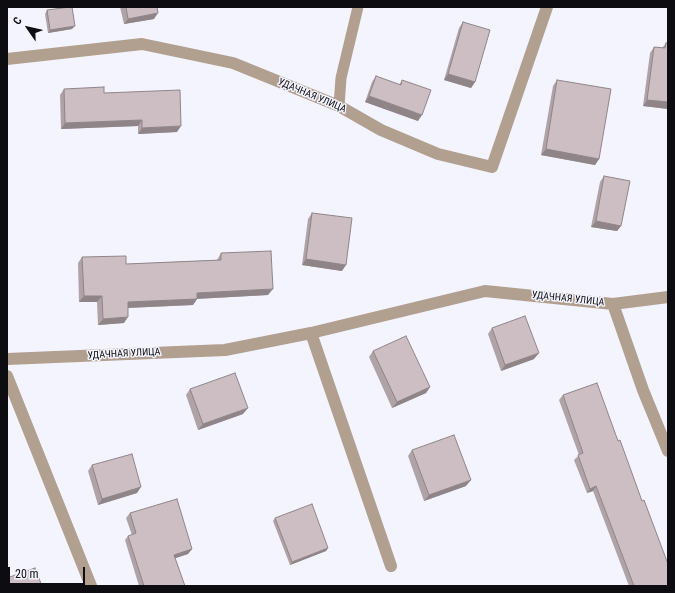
<!DOCTYPE html>
<html>
<head>
<meta charset="utf-8">
<style>
  body { margin:0 }
  #map { position:relative; width:675px; height:593px; overflow:hidden; background:#f4f4fe; font-family:"Roboto Condensed",sans-serif }
  canvas { display:block }
  .frame { position:absolute; inset:0; border:8px solid #0d0d11; pointer-events:none }
  .north { position:absolute; left:8px; top:8px; width:40px; height:40px; -webkit-text-stroke:3px #f4f4fe; paint-order:stroke; rotate:304deg; font-size:11px; font-weight:700; line-height:16px; text-align:center; color:#0d0d11 }
  .north::after { content:''; display:block; margin:auto; width:14px; height:18px; background:#0d0d11; clip-path:polygon(50% 0,100% 100%,50% 72%,0 100%) }
  .scale { position:absolute; left:8px; top:567px; width:77px; height:18px; box-sizing:border-box; border:2px solid #0d0d11; border-top:0; padding-left:5px; font-size:12px; line-height:14px; white-space:nowrap; color:#0d0d11; -webkit-text-stroke:3px #f4f4fe; paint-order:stroke }
</style>
</head>
<body>
<div id="map">
<canvas width="675" height="593"></canvas>
<div class="frame"></div>
<div class="north">С</div>
<div class="scale">20 m</div>
</div>
<script>
const c = document.querySelector('canvas').getContext('2d');
c.lineJoin = 'round';
const shape = rows => new Path2D(rows.map(r => 'M' + r).join(''));
function strokePath(path, color, width, dash) { c.strokeStyle = color; c.lineWidth = width; c.lineCap = dash ? 'butt' : 'round'; c.setLineDash(dash || []); c.stroke(path); }
function paint(path, color) { c.fillStyle = color; c.fill(path, 'evenodd'); }
function write(font, color, halo, rows, align = 'center') {
  c.font = font + ' "Roboto Condensed",sans-serif'; c.lineWidth = 3; c.setLineDash([]); c.textBaseline = 'middle'; c.strokeStyle = halo; c.fillStyle = color; for (const [text, x, y, turn = 0] of rows) {
    c.save(); c.translate(x, y); c.rotate((+turn || 0) * Math.PI / 180); c.textAlign = isNaN(turn) ? turn : align; if (halo) c.strokeText(text, 0, 0); c.fillText(text, 0, 0); c.restore();
  }
}
strokePath(shape([
  [339,106,341,78,358,7]
]), '#b19f8f', 11);
strokePath(shape([
  [7,59,142,44,233,63,339,106,381,130,438,154,492,167,547,7],
  [613,304,643,390,668,451],
  [311,333,391,566],
  [7,359,225,350,311,333,485,291,613,304,668,297],
  [7,376,91,586]
]), '#b19f8f', 12);
paint(shape([
  [120,7,157,7,154,19,124,24],
  [47,10,72,29,48,33,45,14],
  [463,22,475,82,471,88,444,80,459,28],
  [666,43,668,43,668,109,643,106,650,53,654,47,662,48],
  [376,76,399,85,402,80,418,121,365,102,372,82],
  [557,80,599,159,595,165,541,155,553,86],
  [64,89,104,93,177,132,138,134,138,126,61,129,60,95],
  [604,176,621,226,617,231,591,227,600,182],
  [312,213,342,271,302,265,308,219],
  [221,253,268,295,197,299,193,305,128,308,124,323,98,325,97,302,79,302,78,263,82,257,126,264,217,260],
  [492,328,534,359,501,371,488,334],
  [373,351,430,387,426,393,392,408,369,357],
  [190,389,243,414,198,430,186,395],
  [563,395,668,586,629,586,593,491,587,493,574,460,579,455,559,400],
  [412,450,466,486,424,501,408,456],
  [92,465,137,493,98,505,88,471],
  [130,513,192,549,188,554,175,558,185,586,139,586,125,540,128,536,132,535,126,518],
  [275,518,328,548,326,551,290,565,273,521]
]), '#afa3a8');
paint(shape([
  [158,13,154,19,124,24,128,19],
  [75,26,72,29,48,33,50,30],
  [448,74,475,82,471,88,444,80],
  [369,96,422,115,418,121,365,102],
  [647,100,668,102,668,109,643,106],
  [142,120,138,126,61,129,65,123],
  [181,126,177,132,138,134,142,128],
  [546,149,599,159,595,165,541,155],
  [596,221,621,226,617,231,591,227],
  [306,259,346,265,342,271,302,265],
  [273,289,268,295,193,299,197,293],
  [84,296,102,296,97,302,79,302],
  [197,299,193,305,124,308,128,302],
  [128,317,124,323,98,325,103,319],
  [539,353,534,359,501,371,505,365],
  [430,387,426,393,392,408,397,402],
  [248,408,243,414,198,430,203,424],
  [471,480,466,486,424,501,429,495],
  [596,486,593,491,587,493,590,489],
  [141,487,137,493,98,505,102,499],
  [328,548,326,551,290,565,292,562],
  [192,549,188,554,170,560,174,555]
]), '#8f8588');
const building = shape([
  [70,7,72,7,75,26,50,30,47,10,70,7],
  [126,7,157,7,158,13,128,19,126,7],
  [463,22,490,30,475,82,448,74,463,22],
  [666,43,668,43,668,102,647,100,654,47,665,48,666,43],
  [376,76,401,85,402,80,431,90,422,115,369,96,376,76],
  [557,80,611,89,599,159,546,149,557,80],
  [104,87,104,93,180,90,181,126,142,128,142,120,65,123,64,89,104,87],
  [604,176,630,181,621,226,596,221,604,176],
  [312,213,352,218,346,265,306,259,312,213],
  [271,251,273,289,197,293,197,299,128,302,128,317,103,319,102,296,84,296,82,257,126,256,126,264,221,260,221,253,271,251],
  [525,316,539,353,505,365,492,328,525,316],
  [406,336,430,387,397,402,373,351,406,336],
  [235,373,248,408,203,424,190,389,235,373],
  [597,383,618,441,620,440,642,501,644,500,668,564,668,586,634,586,596,486,590,489,578,455,583,453,563,395,597,383],
  [454,435,471,480,429,495,412,450,454,435],
  [132,454,141,487,102,499,92,465,132,454],
  [177,499,192,549,174,555,185,586,144,586,128,536,136,533,130,513,177,499],
  [312,504,328,548,292,562,275,518,312,504],
  [35,568,42,586,7,586,7,578,35,568]
]);
paint(building, '#ccbec3');
strokePath(building, '#8f8588', 1);
write('10px', '#0d0d11', '#f4f4fe', [
  ["УДАЧНАЯ УЛИЦА",312,96,23],
  ["УДАЧНАЯ УЛИЦА",568,299,6],
  ["УДАЧНАЯ УЛИЦА",124,354,-3]
]);
</script>
</body>
</html>
